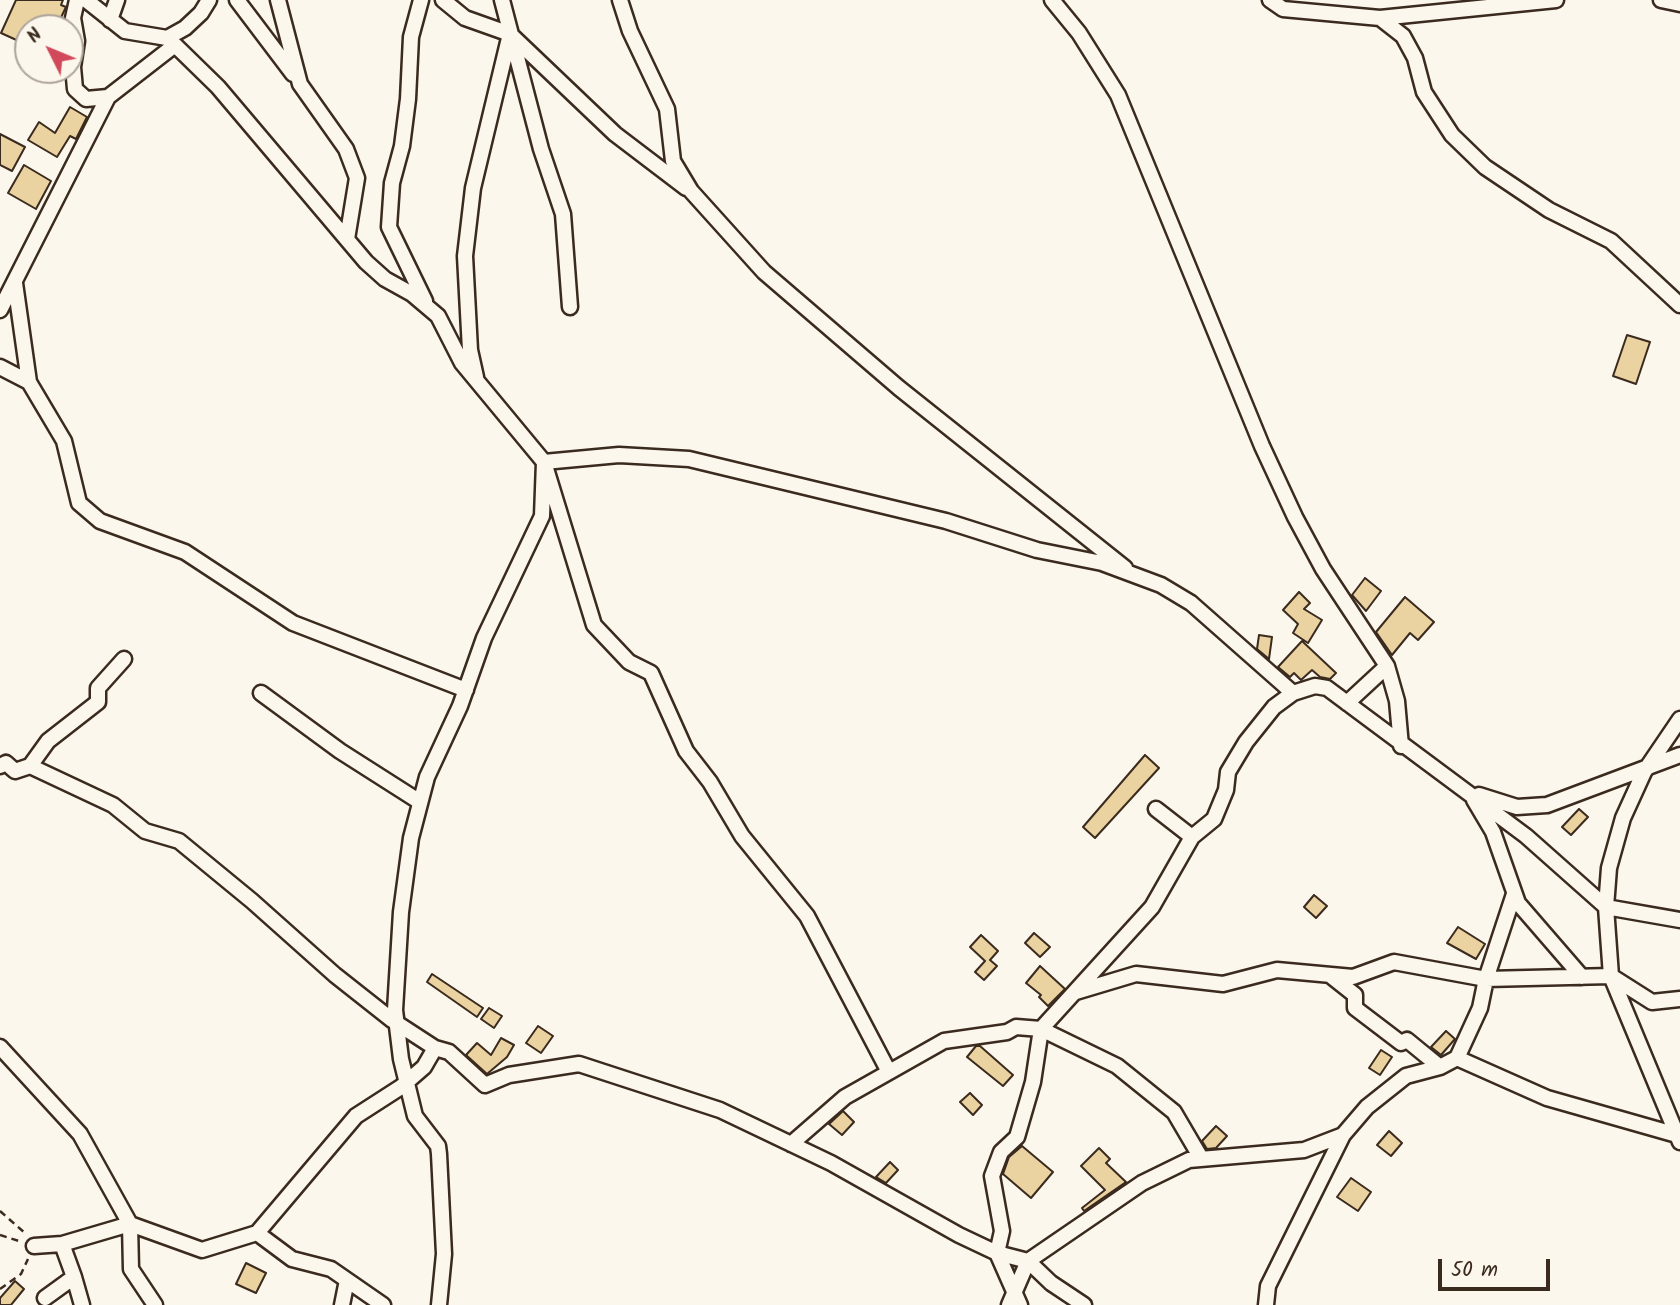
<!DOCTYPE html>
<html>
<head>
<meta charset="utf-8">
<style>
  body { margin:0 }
  #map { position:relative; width:1680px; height:1305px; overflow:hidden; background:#fbf7ec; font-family:Kalam,sans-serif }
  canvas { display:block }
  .north { position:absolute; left:14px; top:14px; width:70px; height:70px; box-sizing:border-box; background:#fbf7ec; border:2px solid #aea59a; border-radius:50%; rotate:313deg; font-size:19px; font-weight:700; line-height:28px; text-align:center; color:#3b2a1e }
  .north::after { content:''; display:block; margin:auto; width:24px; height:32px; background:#d1495b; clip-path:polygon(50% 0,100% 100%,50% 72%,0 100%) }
  .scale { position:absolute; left:1438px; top:1259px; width:112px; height:32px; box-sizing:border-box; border:4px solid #3b2a1e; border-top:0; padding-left:9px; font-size:21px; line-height:24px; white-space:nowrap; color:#3b2a1e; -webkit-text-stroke:5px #fbf7ec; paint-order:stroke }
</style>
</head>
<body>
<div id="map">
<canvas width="1680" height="1305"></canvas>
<div class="north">N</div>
<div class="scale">50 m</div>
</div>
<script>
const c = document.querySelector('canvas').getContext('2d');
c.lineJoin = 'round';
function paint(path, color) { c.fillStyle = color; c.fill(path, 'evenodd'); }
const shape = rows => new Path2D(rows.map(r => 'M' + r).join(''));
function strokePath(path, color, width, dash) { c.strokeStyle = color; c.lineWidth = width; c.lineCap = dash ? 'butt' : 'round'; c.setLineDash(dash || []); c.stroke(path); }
const building = shape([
  [16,0,63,0,61,5,66,7,56,28,28,28,28,44,23,43,1,33,16,0],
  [70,107,87,117,76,139,70,136,57,157,28,140,39,122,55,133,70,107],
  [0,134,25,147,12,171,0,165,0,134],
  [24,165,51,181,36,209,8,193,24,165],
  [1627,335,1650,342,1636,384,1613,376,1627,335],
  [1365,578,1381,591,1366,611,1352,595,1365,578],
  [1299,592,1310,603,1304,609,1322,620,1308,643,1293,633,1298,624,1283,610,1299,592],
  [1405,597,1434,622,1418,640,1410,633,1392,655,1376,632,1405,597],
  [1259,635,1272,637,1269,659,1257,649,1259,635],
  [1302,641,1336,673,1330,679,1320,677,1312,670,1301,680,1294,673,1290,677,1278,667,1302,641],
  [1145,755,1159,768,1095,838,1083,827,1145,755],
  [1579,809,1588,817,1571,835,1562,827,1579,809],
  [1314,895,1327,906,1316,918,1304,907,1314,895],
  [1458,927,1485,944,1476,959,1447,943,1458,927],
  [1034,933,1050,947,1040,957,1025,943,1034,933],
  [981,935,998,951,990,960,997,966,984,980,975,972,985,961,970,947,981,935],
  [1040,966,1065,989,1048,1006,1039,997,1041,995,1026,983,1040,966],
  [432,974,483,1008,477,1017,427,982,432,974],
  [489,1008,502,1016,494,1028,481,1019,489,1008],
  [538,1026,553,1036,541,1053,526,1043,538,1026],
  [1446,1031,1455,1039,1441,1055,1431,1047,1446,1031],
  [501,1038,514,1045,507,1057,487,1074,466,1055,477,1043,491,1055,501,1038],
  [976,1046,980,1046,1013,1075,1003,1086,967,1057,976,1046],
  [1381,1050,1392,1057,1380,1075,1369,1068,1381,1050],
  [970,1093,982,1105,973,1115,960,1102,970,1093],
  [843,1111,854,1122,842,1135,829,1124,843,1111],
  [1216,1126,1227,1136,1216,1148,1207,1149,1202,1141,1216,1126],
  [1389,1131,1402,1143,1391,1156,1377,1145,1389,1131],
  [1022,1146,1053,1172,1031,1198,1003,1174,1009,1157,1022,1146],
  [1099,1148,1110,1159,1106,1163,1126,1182,1084,1211,1082,1208,1105,1190,1081,1166,1099,1148],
  [890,1162,898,1170,886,1183,876,1177,890,1162],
  [1351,1178,1371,1192,1358,1211,1337,1197,1351,1178],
  [246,1263,266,1273,256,1293,236,1284,246,1263],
  [15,1281,24,1289,11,1305,0,1305,0,1298,15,1281]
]);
paint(building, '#ebd2a1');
strokePath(building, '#3b2a1e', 2);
const minor = shape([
  [86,0,125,31,167,38],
  [237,0,293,74],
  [278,0,300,84,346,149,357,178,347,239],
  [421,0,411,37,408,99,402,146,392,183,389,227,425,301],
  [443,0,465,18,510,34,615,134,686,188],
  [502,0,541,149,563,214,570,307],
  [620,0,630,31,667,109,673,161,691,191,764,272,899,388,1125,568],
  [1052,0,1079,33,1118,95,1262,446,1295,517,1323,569,1387,666,1397,701,1401,746],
  [1270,0,1283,9,1380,18,1403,36,1415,58,1424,92,1452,135,1485,167,1549,210,1611,241,1680,305],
  [1661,0,1680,4],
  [1380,18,1556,0],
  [110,20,117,0],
  [174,44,167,38,185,28,201,13,209,0],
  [108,97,175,45,218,87,366,262,385,279,412,294,438,316,462,363,544,462,542,516,484,638,460,706,427,777,411,838,401,912,395,1010,401,1059,415,1116,438,1146,439,1154,444,1254,439,1305],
  [15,283,29,382],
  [0,310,108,97,86,99,75,89,73,67,77,41,73,18,77,0],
  [0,367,29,382,64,441,79,503,100,521,185,552,293,623,466,690],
  [476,377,470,350,465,256,473,188,510,34],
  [261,693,340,751,420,802],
  [1347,703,1387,666],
  [1680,719,1644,772,1623,818,1609,868,1606,907,1611,976,1680,1142],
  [0,766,6,763,15,771,30,766,113,805,145,831,179,841,252,901,335,975,392,1020,435,1048,424,1067,401,1087,356,1116,257,1233,202,1250,130,1224,80,1134,0,1047],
  [30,766,48,741,98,702,98,688,124,659],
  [1479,795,1517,807,1547,805,1680,755],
  [1474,800,1493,832,1518,903,1582,977],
  [1156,809,1192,837],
  [1331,976,1355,995,1355,1008,1401,1043,1407,1040,1440,1067],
  [1076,992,1136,974,1223,984,1277,970,1353,977,1394,962,1486,979,1514,894],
  [435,1048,449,1052,485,1085,509,1075,579,1064,720,1110,831,1163,959,1235,997,1253,1028,1261,1051,1283,1084,1305],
  [1457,1058,1547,1098,1677,1135],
  [889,1072,807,916,742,836,710,782,686,751,651,673,629,662,594,625,544,462,619,455,689,459,946,521,1037,550,1102,563,1161,585,1191,603,1293,693],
  [791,1144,845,1097,944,1041,1007,1032,1016,1027,1041,1029,1117,1066,1174,1112,1201,1158],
  [257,1233,292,1259,331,1269,383,1305],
  [62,1244,130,1224,131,1269,155,1305],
  [34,1246,62,1244,74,1277,45,1298],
  [74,1277,82,1305],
  [342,1305,347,1280],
  [1009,1305,1028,1261,1142,1183,1189,1160,1304,1150,1343,1135,1367,1107,1406,1076,1440,1067,1457,1058,1480,1008,1486,979,1611,976,1652,1002,1680,999],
  [1020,1305,997,1253,1002,1231,992,1176,1001,1152,1017,1137,1033,1082,1041,1029,1152,907,1192,837,1214,819,1226,790,1228,772,1246,742,1274,707,1293,693,1315,686,1327,688,1526,836,1606,907,1680,920],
  [1266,1305,1268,1286,1343,1135]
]);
strokePath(minor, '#3b2a1e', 19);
strokePath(shape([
  [0,1211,26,1234],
  [0,1235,22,1242],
  [0,1289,21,1274,28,1259]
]), '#3b2a1e', 2.5, [7, 5]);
strokePath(minor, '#fbf7ec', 14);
</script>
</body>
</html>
